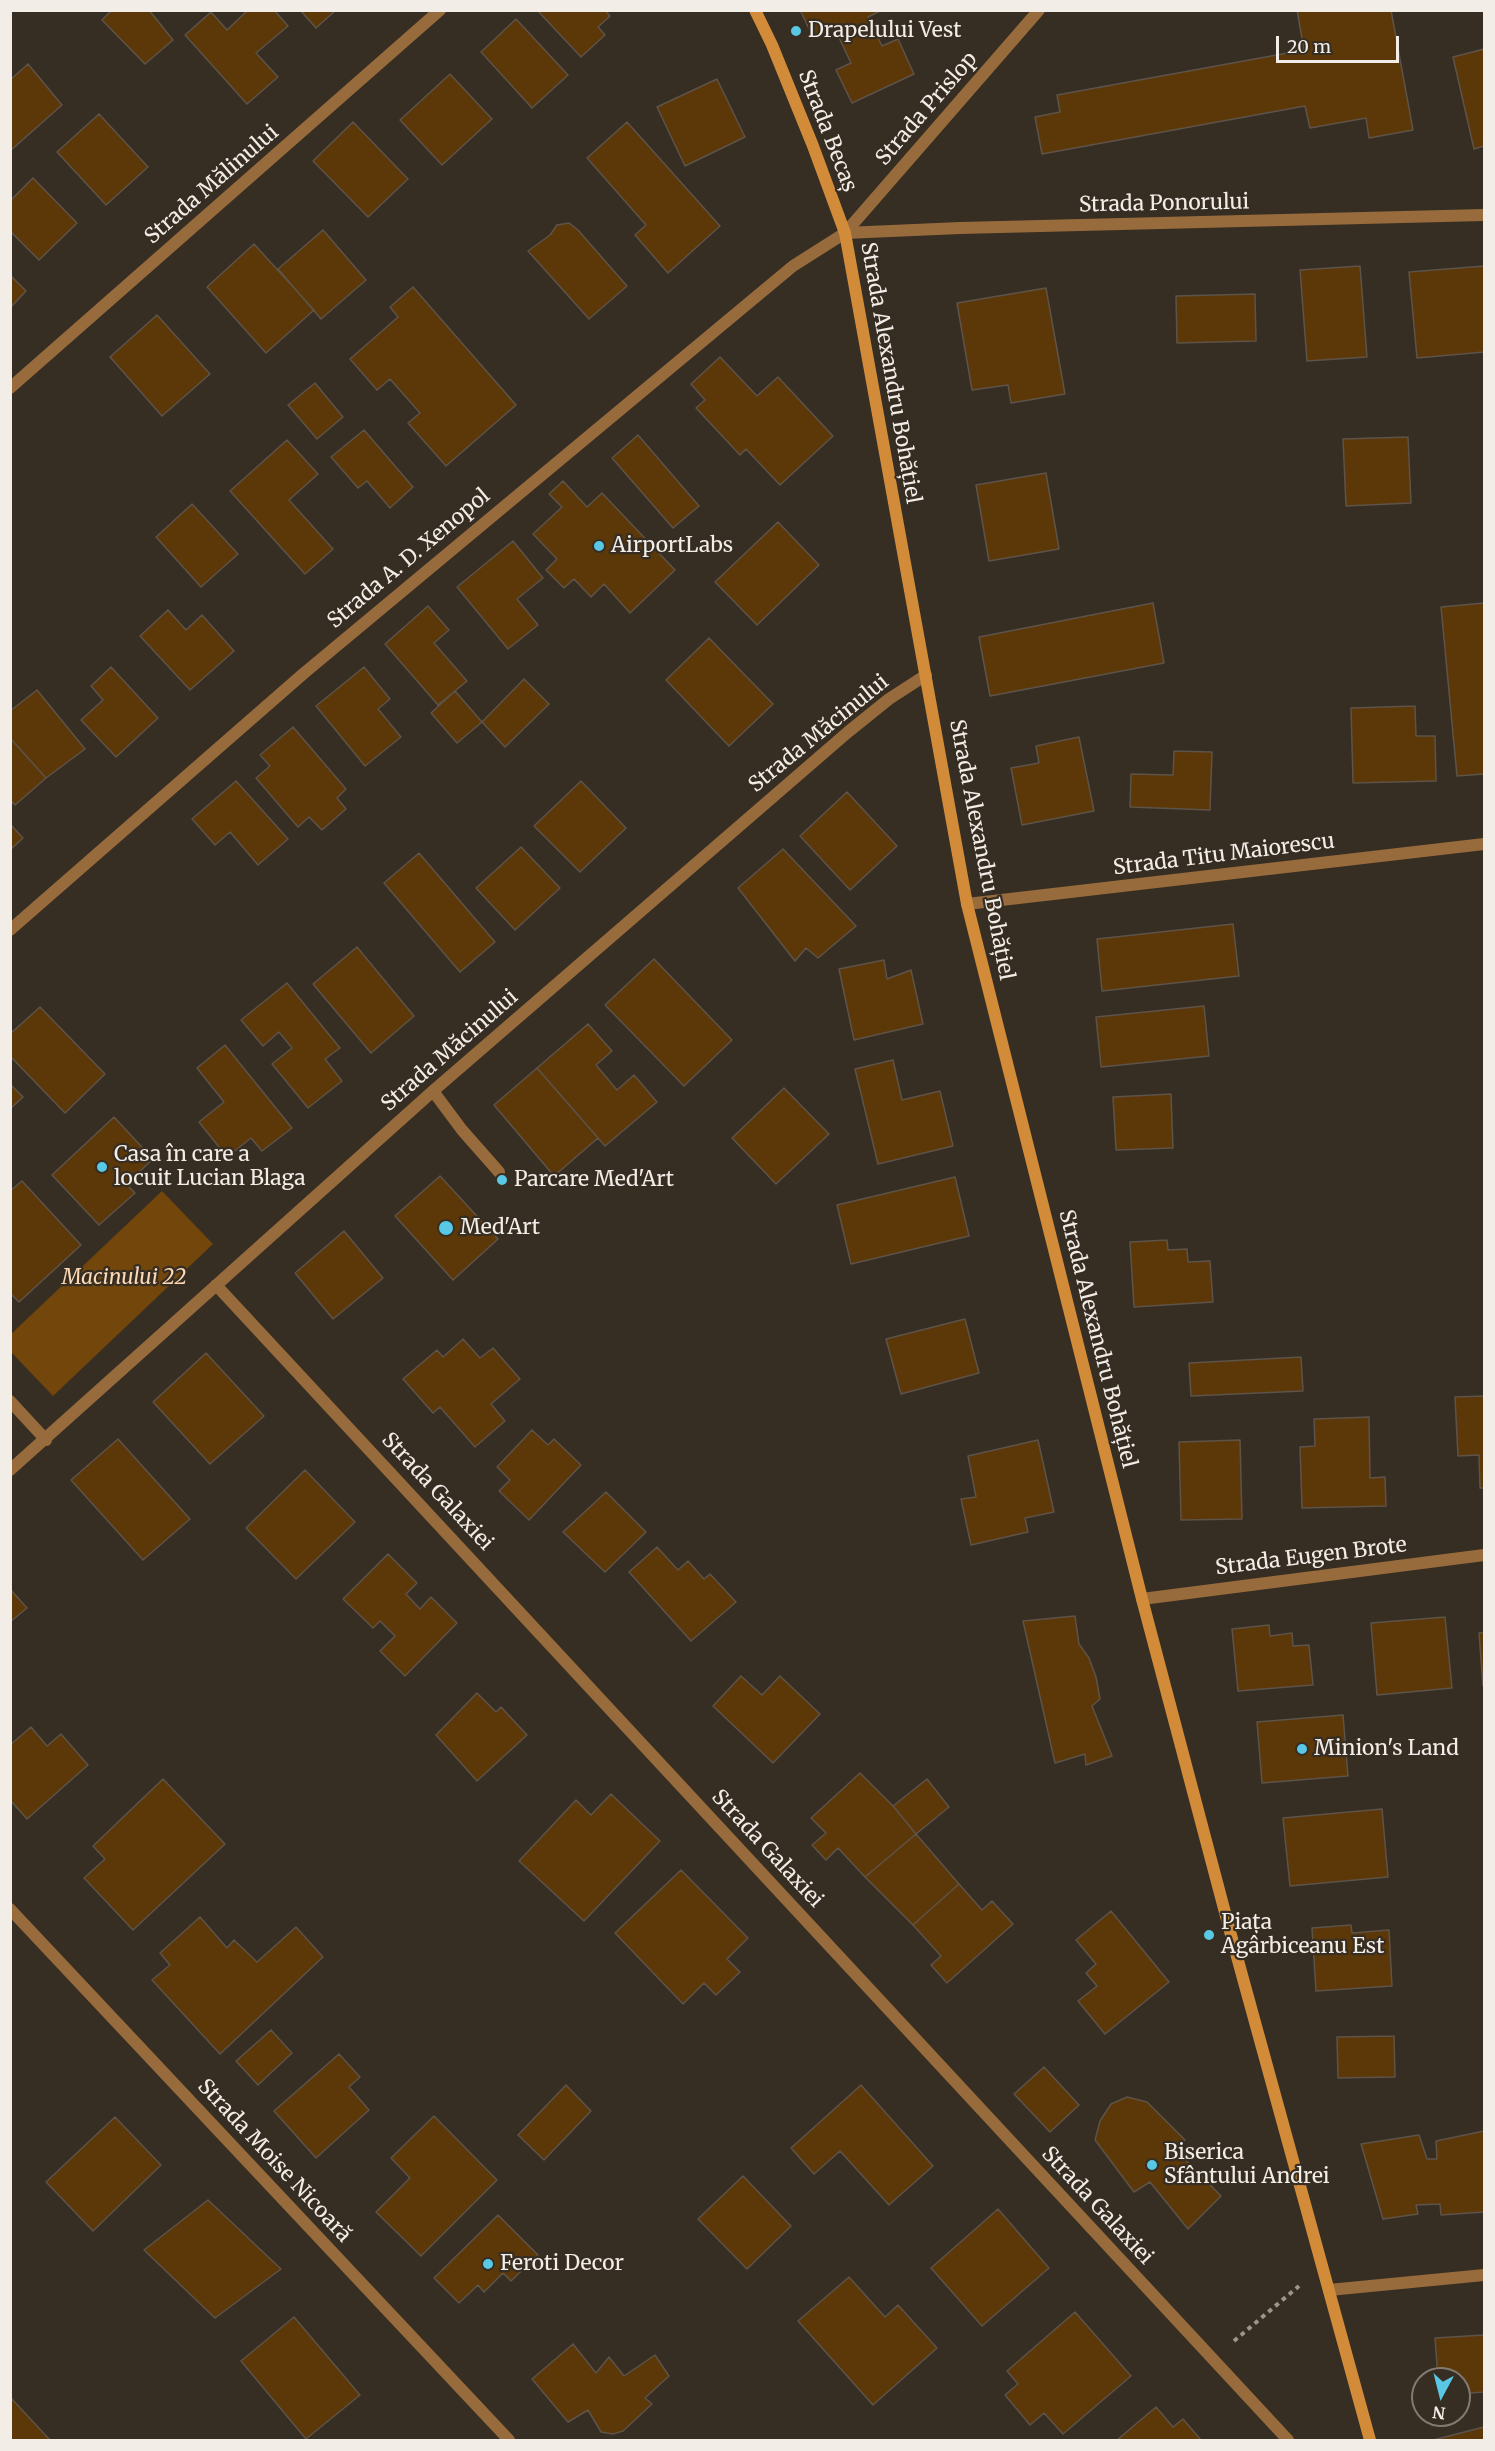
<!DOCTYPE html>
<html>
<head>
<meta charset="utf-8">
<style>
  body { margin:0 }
  #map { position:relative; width:1495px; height:2451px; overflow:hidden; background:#362d23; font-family:Merriweather,serif }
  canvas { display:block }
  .frame { position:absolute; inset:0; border:12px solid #f3ede7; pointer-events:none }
  .north { position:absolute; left:1411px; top:2367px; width:60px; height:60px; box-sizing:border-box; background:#362d23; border:2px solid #827a71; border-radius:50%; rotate:187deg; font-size:16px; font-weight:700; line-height:24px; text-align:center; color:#f3ede7 }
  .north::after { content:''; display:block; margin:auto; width:21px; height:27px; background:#59c8e4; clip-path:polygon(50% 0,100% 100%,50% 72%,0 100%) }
  .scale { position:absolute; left:1276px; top:36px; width:123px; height:27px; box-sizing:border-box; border:3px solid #f3ede7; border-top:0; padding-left:8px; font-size:18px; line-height:21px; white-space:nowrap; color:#f3ede7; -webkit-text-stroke:4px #362d23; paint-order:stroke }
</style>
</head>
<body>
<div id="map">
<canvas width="1495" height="2451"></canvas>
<div class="frame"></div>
<div class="north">N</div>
<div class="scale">20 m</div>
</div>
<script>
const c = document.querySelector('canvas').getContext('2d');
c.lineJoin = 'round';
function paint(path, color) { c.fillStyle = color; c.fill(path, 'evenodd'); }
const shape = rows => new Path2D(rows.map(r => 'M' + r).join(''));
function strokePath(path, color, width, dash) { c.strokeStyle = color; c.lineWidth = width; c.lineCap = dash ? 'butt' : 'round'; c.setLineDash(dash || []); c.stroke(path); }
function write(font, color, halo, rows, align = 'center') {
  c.font = font + ' Merriweather,serif'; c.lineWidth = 4.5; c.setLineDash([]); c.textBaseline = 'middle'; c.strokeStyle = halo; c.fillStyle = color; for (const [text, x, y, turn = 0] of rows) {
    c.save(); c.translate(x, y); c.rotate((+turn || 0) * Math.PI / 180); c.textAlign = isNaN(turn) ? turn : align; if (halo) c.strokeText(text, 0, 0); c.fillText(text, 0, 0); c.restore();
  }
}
paint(shape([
  [162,1191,213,1244,53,1396,11,1352,11,1334]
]), '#73460c');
const building = shape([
  [112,10,149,10,173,40,145,64,102,20,112,10],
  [248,10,274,10,288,26,256,53,278,77,247,104,185,35,211,12,227,30,248,10],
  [300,10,336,10,316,28,300,10],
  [537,10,605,10,610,16,598,27,605,35,581,57,537,10],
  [800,10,882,10,868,17,882,46,898,39,914,74,852,103,836,70,851,63,834,27,813,37,800,10],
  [1297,10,1391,10,1413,130,1369,138,1366,118,1310,128,1305,106,1042,154,1035,117,1060,112,1057,95,1304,50,1297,10],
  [516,19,568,75,532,108,481,52,516,19],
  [1484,49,1484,146,1474,149,1453,57,1484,49],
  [28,64,62,105,10,151,10,80,28,64],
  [450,74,492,119,442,165,400,120,450,74],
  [717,79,745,137,685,166,657,107,717,79],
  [99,114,148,167,106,205,57,152,99,114],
  [353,122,408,179,368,217,313,161,353,122],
  [627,122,720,226,668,273,635,235,646,225,587,158,627,122],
  [33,178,77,223,39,260,10,231,10,201,33,178],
  [569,223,578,230,627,286,589,319,528,251,550,235,557,225,569,223],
  [323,230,366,280,321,319,278,269,323,230],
  [254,244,314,310,266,353,207,287,254,244],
  [1360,266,1367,357,1307,361,1300,270,1360,266],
  [1484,266,1484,352,1417,358,1409,272,1484,266],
  [10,275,26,291,10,308,10,275],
  [413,287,516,405,446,466,408,423,420,413,390,379,377,390,350,359,398,317,390,307,413,287],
  [1046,288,1065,394,1011,403,1008,385,972,390,957,303,1046,288],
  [1255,294,1256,341,1177,343,1176,296,1255,294],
  [157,315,210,374,162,416,110,357,157,315],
  [720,357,757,396,778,377,833,436,780,485,746,449,740,455,696,408,705,400,691,384,720,357],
  [315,383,343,417,317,439,288,405,315,383],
  [364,430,413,487,390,508,367,481,358,488,331,457,364,430],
  [638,435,699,506,673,528,612,458,638,435],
  [1408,437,1411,503,1346,506,1343,439,1408,437],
  [287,440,318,474,289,500,333,549,305,574,230,491,287,440],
  [1046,473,1059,549,989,561,976,485,1046,473],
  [563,481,587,507,602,493,675,570,630,613,604,584,591,597,574,579,564,588,546,570,557,559,533,534,562,507,549,494,563,481],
  [192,504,238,554,201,587,156,537,192,504],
  [778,522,819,565,757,625,715,582,778,522],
  [513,541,543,578,517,599,538,625,508,649,457,587,513,541],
  [1153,603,1164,663,990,696,979,637,1153,603],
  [1484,603,1484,774,1457,776,1441,607,1484,603],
  [428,606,449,630,434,643,467,681,438,705,385,644,428,606],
  [168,610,186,630,202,615,234,651,190,690,140,636,168,610],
  [709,638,773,704,729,746,666,680,709,638],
  [111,667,158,718,116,757,81,720,103,700,91,686,111,667],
  [364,667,390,699,378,709,401,737,365,766,316,706,364,667],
  [524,679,549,704,505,747,482,722,524,679],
  [37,690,85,749,46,778,10,738,10,711,37,690],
  [455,691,482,722,457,743,431,713,455,691],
  [1415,706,1416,736,1435,736,1436,781,1353,783,1351,708,1415,706],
  [293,727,346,789,337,798,346,809,322,830,309,817,298,827,256,778,270,766,260,755,293,727],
  [1079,737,1094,811,1022,825,1011,768,1039,763,1036,746,1079,737],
  [10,738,46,778,15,805,10,800,10,738],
  [1174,751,1212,752,1210,810,1130,807,1131,774,1173,775,1174,751],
  [236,781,288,839,258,865,230,832,215,845,192,819,236,781],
  [581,781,626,828,580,872,534,826,581,781],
  [847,792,897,846,850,890,800,836,847,792],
  [10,824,23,838,10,850,10,824],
  [521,847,560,888,515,930,476,888,521,847],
  [783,849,856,926,818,958,806,948,795,961,738,888,783,849],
  [419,853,495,942,460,972,384,883,419,853],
  [1233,924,1239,976,1102,991,1097,939,1233,924],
  [357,947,414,1016,371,1053,313,984,357,947],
  [654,959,732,1040,684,1086,605,1005,654,959],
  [884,960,887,979,911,970,923,1024,854,1040,839,969,884,960],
  [287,983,340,1048,325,1059,342,1081,308,1108,272,1064,292,1048,279,1032,263,1046,241,1020,287,983],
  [1204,1006,1209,1056,1101,1067,1096,1017,1204,1006],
  [40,1007,105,1074,65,1113,10,1056,10,1034,40,1007],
  [588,1024,612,1051,596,1065,617,1090,634,1075,657,1102,605,1146,537,1068,588,1024],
  [225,1045,292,1128,262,1151,251,1138,227,1157,199,1122,224,1102,197,1068,225,1045],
  [893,1060,902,1100,940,1091,953,1146,878,1164,855,1069,893,1060],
  [537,1068,598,1138,554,1176,494,1105,537,1068],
  [10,1084,23,1097,10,1109,10,1084],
  [784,1088,829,1134,776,1184,732,1138,784,1088],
  [1171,1094,1173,1148,1116,1150,1113,1097,1171,1094],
  [114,1117,153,1159,126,1184,135,1193,99,1225,52,1175,114,1117],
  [440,1176,498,1239,453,1280,395,1216,440,1176],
  [955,1177,969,1236,851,1264,837,1205,955,1177],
  [22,1181,81,1245,19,1302,10,1293,10,1191,22,1181],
  [344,1231,383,1278,333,1319,295,1273,344,1231],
  [1167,1240,1168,1250,1187,1249,1188,1262,1210,1261,1213,1302,1134,1307,1130,1242,1167,1240],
  [965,1319,979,1373,901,1394,886,1339,965,1319],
  [463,1339,480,1358,493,1348,520,1379,491,1404,505,1421,475,1447,440,1407,433,1413,403,1379,437,1350,443,1357,463,1339],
  [206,1353,264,1416,210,1464,153,1402,206,1353],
  [1301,1357,1303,1391,1191,1396,1189,1363,1301,1357],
  [1484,1396,1484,1488,1480,1488,1479,1455,1458,1456,1455,1397,1484,1396],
  [1369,1417,1370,1478,1385,1477,1386,1506,1302,1508,1300,1447,1315,1446,1314,1419,1369,1417],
  [532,1430,548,1445,554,1439,581,1465,529,1520,499,1491,510,1480,497,1467,532,1430],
  [118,1439,190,1519,143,1560,71,1480,118,1439],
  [1038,1440,1054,1512,1025,1518,1028,1532,971,1545,961,1499,976,1497,968,1456,1038,1440],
  [1240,1440,1242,1519,1181,1520,1179,1442,1240,1440],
  [305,1470,355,1522,296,1579,246,1528,305,1470],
  [606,1492,646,1532,605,1572,563,1532,606,1492],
  [657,1547,678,1570,688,1561,704,1579,710,1574,736,1602,691,1641,629,1572,657,1547],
  [388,1554,417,1583,406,1594,420,1609,431,1597,457,1623,405,1676,380,1651,395,1636,380,1621,373,1628,343,1599,388,1554],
  [10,1589,27,1608,10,1622,10,1589],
  [1075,1616,1079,1644,1089,1658,1096,1677,1100,1699,1092,1706,1112,1756,1086,1765,1085,1754,1055,1763,1023,1621,1075,1616],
  [1445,1617,1452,1688,1377,1695,1371,1623,1445,1617],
  [1269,1625,1270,1636,1292,1633,1293,1646,1309,1645,1313,1685,1238,1691,1232,1629,1269,1625],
  [1479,1633,1484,1633,1484,1686,1483,1686,1479,1633],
  [741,1676,762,1695,780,1676,820,1714,773,1763,713,1706,741,1676],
  [477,1693,496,1712,501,1707,527,1735,477,1781,436,1735,477,1693],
  [1343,1715,1348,1776,1262,1783,1257,1722,1343,1715],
  [31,1727,47,1746,61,1734,88,1765,27,1819,10,1800,10,1745,31,1727],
  [860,1773,893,1806,916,1834,865,1877,838,1848,826,1860,812,1845,826,1833,811,1818,860,1773],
  [163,1779,225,1844,133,1930,84,1878,105,1859,93,1846,163,1779],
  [927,1779,949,1807,916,1834,893,1806,927,1779],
  [611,1794,660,1841,584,1921,519,1861,576,1800,591,1815,611,1794],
  [1382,1809,1388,1877,1290,1886,1283,1818,1382,1809],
  [916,1834,959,1884,913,1925,865,1877,916,1834],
  [681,1870,748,1938,727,1959,740,1972,716,1995,704,1983,683,2004,615,1933,681,1870],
  [959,1884,982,1910,992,1901,1013,1924,947,1983,931,1965,941,1956,913,1925,959,1884],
  [1111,1911,1169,1982,1105,2034,1078,2001,1097,1986,1086,1973,1096,1964,1076,1940,1111,1911],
  [200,1917,227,1948,234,1940,257,1962,296,1927,323,1957,220,2054,152,1980,170,1965,160,1953,200,1917],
  [1351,1925,1352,1933,1389,1930,1392,1986,1316,1991,1312,1928,1351,1925],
  [271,2030,292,2053,258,2085,236,2061,271,2030],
  [1394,2036,1395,2077,1338,2078,1337,2037,1394,2036],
  [339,2054,360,2077,349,2087,369,2110,316,2158,274,2111,339,2054],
  [1044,2067,1079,2105,1050,2132,1014,2094,1044,2067],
  [566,2085,591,2111,544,2160,518,2135,566,2085],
  [861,2085,933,2166,889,2205,840,2151,814,2174,791,2148,861,2085],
  [1127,2097,1147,2102,1185,2140,1174,2148,1221,2196,1188,2229,1150,2182,1134,2192,1095,2140,1100,2121,1111,2104,1127,2097],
  [434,2116,497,2180,421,2256,376,2212,410,2178,391,2158,434,2116],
  [115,2117,161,2165,93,2231,46,2182,115,2117],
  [1484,2131,1484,2212,1441,2215,1440,2204,1416,2205,1418,2214,1383,2219,1361,2144,1419,2135,1427,2159,1437,2159,1436,2141,1484,2131],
  [743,2176,791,2226,747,2269,698,2219,743,2176],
  [208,2200,281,2269,215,2318,144,2250,208,2200],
  [998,2209,1049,2268,982,2326,931,2268,998,2209],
  [498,2215,538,2255,511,2281,503,2273,484,2292,478,2285,459,2303,434,2278,498,2215],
  [849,2277,885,2317,898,2305,937,2348,873,2405,798,2321,849,2277],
  [1075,2312,1131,2376,1063,2434,1044,2413,1030,2425,1005,2395,1018,2384,1007,2371,1075,2312],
  [294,2317,360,2395,306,2439,241,2361,294,2317],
  [1484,2335,1484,2392,1459,2394,1459,2379,1438,2379,1435,2338,1484,2335],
  [573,2344,596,2373,609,2357,624,2376,655,2355,669,2376,645,2398,652,2404,623,2431,613,2434,601,2432,588,2410,568,2422,532,2379,573,2344],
  [10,2397,50,2440,10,2440,10,2397],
  [1156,2407,1173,2427,1183,2419,1201,2440,1117,2440,1156,2407],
  [1484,2427,1484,2440,1433,2440,1484,2427]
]);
paint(building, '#5c3809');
strokePath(building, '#5e5349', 1.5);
strokePath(shape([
  [1234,2341,1299,2286]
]), '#9c958d', 4, [4.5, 4.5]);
strokePath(shape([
  [433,1091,462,1130,499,1172]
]), '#976b3b', 12);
strokePath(shape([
  [10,388,440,10],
  [967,904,1484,844],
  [10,930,303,674,793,266,845,233,960,228,1484,215],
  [216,1285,1288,2440],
  [10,1401,46,1440],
  [10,1470,433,1091,848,732,889,699,926,675],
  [1142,1599,1484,1555],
  [10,1909,509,2440],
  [1329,2290,1484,2275]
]), '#976b3b', 12);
strokePath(shape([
  [845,233,1039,10]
]), '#976b3b', 12);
strokePath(shape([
  [755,10,772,45,813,146,845,233,967,904,1142,1599,1231,1935,1370,2440]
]), '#d28b39', 12);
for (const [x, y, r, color] of [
  [796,31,6,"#59c8e4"],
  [599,546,6,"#59c8e4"],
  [102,1167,6,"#59c8e4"],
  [502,1180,6,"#59c8e4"],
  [446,1228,8,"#59c8e4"],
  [1302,1749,6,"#59c8e4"],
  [1209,1935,6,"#59c8e4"],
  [1152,2165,6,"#59c8e4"],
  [488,2264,6,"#59c8e4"]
]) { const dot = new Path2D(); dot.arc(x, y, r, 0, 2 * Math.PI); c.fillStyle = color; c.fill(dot); strokePath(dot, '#362d23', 2); }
write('21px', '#f3ede7', '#362d23', [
  ["Drapelului Vest",808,31],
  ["AirportLabs",611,546],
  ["Casa în care a",114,1155],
  ["locuit Lucian Blaga",114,1179],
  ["Parcare Med'Art",514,1180],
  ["Med'Art",460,1228],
  ["Minion's Land",1314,1749],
  ["Piața",1221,1923],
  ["Agârbiceanu Est",1221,1947],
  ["Biserica",1164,2153],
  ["Sfântului Andrei",1164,2177],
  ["Feroti Decor",500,2264]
], 'left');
write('21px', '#f3ede7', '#362d23', [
  ["Strada Prislop",927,109,-49],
  ["Strada Becaș",827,131,69],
  ["Strada Mălinului",212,185,-41],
  ["Strada Ponorului",1164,204,-1],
  ["Strada Alexandru Bohățiel",890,373,80],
  ["Strada A. D. Xenopol",409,559,-40],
  ["Strada Măcinului",819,734,-39],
  ["Strada Alexandru Bohățiel",981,850,79],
  ["Strada Titu Maiorescu",1224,855,-7],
  ["Strada Măcinului",450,1051,-41],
  ["Strada Alexandru Bohățiel",1097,1339,76],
  ["Strada Galaxiei",437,1492,47],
  ["Strada Eugen Brote",1311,1557,-7],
  ["Strada Galaxiei",767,1849,47],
  ["Strada Moise Nicoară",274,2161,47],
  ["Strada Galaxiei",1097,2206,47]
]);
write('italic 21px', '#fdd8b4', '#362d23', [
  ["Macinului 22",124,1278]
]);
</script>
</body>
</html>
